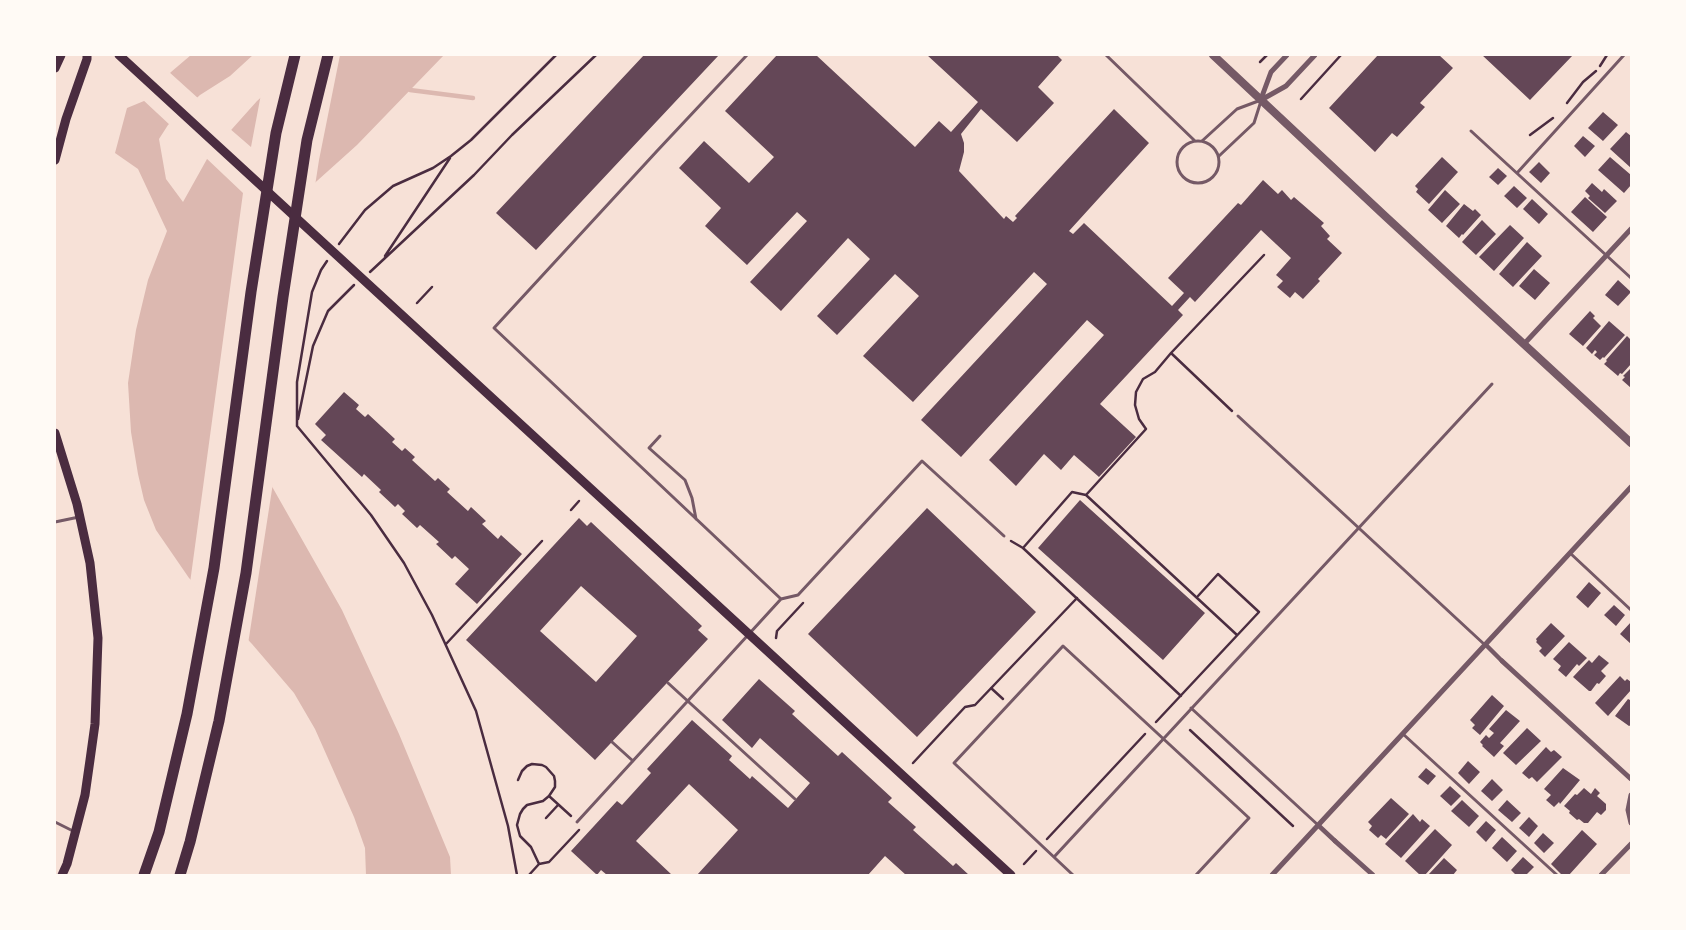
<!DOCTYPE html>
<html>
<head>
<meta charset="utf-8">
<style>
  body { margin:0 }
  #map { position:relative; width:1686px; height:930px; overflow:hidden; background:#f7e1d7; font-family:"Asap Condensed",sans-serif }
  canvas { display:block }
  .frame { position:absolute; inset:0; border:56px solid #fffaf5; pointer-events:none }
</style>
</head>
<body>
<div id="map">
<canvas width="1686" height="930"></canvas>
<div class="frame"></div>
</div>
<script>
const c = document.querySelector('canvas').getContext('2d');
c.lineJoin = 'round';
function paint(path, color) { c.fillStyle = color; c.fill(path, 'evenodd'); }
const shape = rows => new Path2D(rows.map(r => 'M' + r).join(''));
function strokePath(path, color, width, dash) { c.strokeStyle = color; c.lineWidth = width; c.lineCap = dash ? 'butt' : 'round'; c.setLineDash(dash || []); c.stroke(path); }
paint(shape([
  [191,55,253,55,230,76,200,95,168,125,159,139,166,179,183,202,207,159,232,129,257,101,308,55,444,55,357,145,298,198,273,230,251,285,236,423,342,610,399,734,450,857,451,875,366,875,365,848,354,817,315,729,294,693,252,644,189,578,156,530,144,500,138,474,131,432,128,383,136,330,148,280,167,231,138,169,115,153,127,108,144,101,171,72]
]), '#dcb8b0');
paint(shape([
  [305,55,340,55,319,160,315,186,300,199,275,232,254,286,238,422,273,483,248,644,190,583,243,193,205,157,229,128,251,147,261,94],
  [168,71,199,99,171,126,142,99]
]), '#f7e1d7');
strokePath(shape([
  [410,90,473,98]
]), '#dcb8b0', 4.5);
paint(shape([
  [644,55,719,55,536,250,496,213],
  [777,55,816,55,915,147,939,121,951,132,978,102,927,55,1057,55,1062,60,1038,87,1054,103,1017,142,981,109,961,134,964,143,964,152,959,171,1004,219,1006,216,1013,222,1017,218,1015,216,1114,109,1149,143,1069,231,1073,234,1084,223,1172,306,1184,293,1168,278,1238,203,1241,205,1263,180,1278,194,1282,190,1291,200,1294,197,1324,223,1321,226,1330,236,1327,239,1342,253,1318,279,1320,281,1303,299,1295,292,1290,298,1277,287,1283,281,1276,275,1291,258,1261,230,1195,302,1190,297,1178,310,1183,315,1100,404,1136,437,1099,477,1074,455,1061,470,1044,454,1016,486,989,460,1104,335,1087,320,961,457,921,420,1047,284,1034,272,913,402,863,356,919,296,895,274,837,335,817,316,870,259,848,238,781,311,750,282,807,221,797,212,747,265,705,226,721,208,679,168,704,141,749,183,774,157,725,111],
  [1378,55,1439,55,1453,68,1420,103,1425,107,1397,137,1392,133,1375,152,1329,108],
  [1482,55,1573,55,1530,100],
  [1603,112,1618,125,1603,141,1588,128],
  [1626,132,1631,136,1631,168,1610,149],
  [1583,136,1595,146,1585,157,1574,146],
  [1442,157,1458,172,1429,204,1416,192,1418,189,1415,186],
  [1610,157,1631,175,1631,185,1624,193,1598,170],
  [1539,162,1550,173,1541,183,1529,172],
  [1498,168,1507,176,1498,185,1489,177],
  [1592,183,1602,192,1604,189,1617,201,1605,213,1588,198,1590,196,1585,191],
  [1514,186,1527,198,1517,208,1504,196],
  [1445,190,1460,204,1442,223,1428,210],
  [1585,197,1607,217,1593,232,1571,212],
  [1532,199,1548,214,1539,224,1523,209],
  [1464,204,1473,211,1475,209,1481,215,1463,235,1462,234,1459,238,1446,226],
  [1482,220,1496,234,1476,255,1462,242],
  [1510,225,1524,238,1494,271,1479,257],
  [1527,242,1542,256,1513,287,1499,274],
  [1534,269,1550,283,1535,300,1519,286],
  [1618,280,1631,292,1618,306,1605,295],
  [1590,311,1595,316,1593,318,1601,326,1583,346,1569,334],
  [1609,321,1625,335,1604,358,1603,357,1600,360,1594,355,1597,352,1595,350,1592,354,1586,348],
  [1627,336,1631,340,1631,364,1622,374,1620,373,1618,376,1604,364,1607,361,1606,360],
  [1631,368,1631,388,1622,380,1625,377,1623,376],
  [344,392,359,405,356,409,365,417,368,414,395,439,392,442,402,451,405,448,415,457,412,460,435,481,438,478,450,489,447,492,468,511,471,507,486,521,482,524,498,539,501,535,522,554,477,604,455,584,469,569,455,556,452,559,436,544,439,542,420,525,417,528,402,514,405,511,398,504,395,507,379,492,381,490,364,474,362,477,321,440,326,435,315,424],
  [1080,500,1205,613,1163,660,1038,548],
  [927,508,1036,612,917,737,808,634],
  [579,518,587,526,591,522,702,626,698,630,708,639,595,760,466,640],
  [581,586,637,636,596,682,540,631],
  [1589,582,1601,593,1588,608,1576,597],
  [1614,605,1625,615,1616,626,1604,615],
  [1631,622,1631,644,1620,634],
  [1551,623,1565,636,1545,657,1539,651,1542,648,1536,642,1537,641,1536,639],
  [1569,642,1587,658,1579,666,1577,664,1566,677,1558,670,1561,666,1553,659],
  [1599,655,1609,663,1601,671,1606,676,1599,684,1597,683,1591,691,1589,691,1573,677,1589,660,1592,663],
  [1620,676,1625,681,1627,679,1631,682,1631,690,1608,716,1595,703],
  [759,679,795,711,792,714,838,756,842,752,892,798,888,802,916,827,913,830,953,866,956,863,969,875,906,875,885,856,868,875,697,875,738,830,689,784,636,841,672,875,607,875,601,870,597,875,571,851,617,801,622,805,651,773,647,769,692,720,732,756,729,760,750,779,752,776,788,808,810,783,760,738,752,748,722,720],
  [1492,695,1504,706,1480,735,1472,728,1475,725,1470,720],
  [1628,699,1630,700,1631,699,1631,725,1629,726,1615,716],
  [1506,710,1520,721,1500,743,1504,746,1494,757,1482,746,1483,745,1480,742,1486,735,1489,738,1494,733,1489,729],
  [1527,728,1541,741,1516,765,1503,753],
  [1546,747,1551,752,1554,750,1562,757,1537,782,1532,777,1529,779,1522,773],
  [1468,761,1480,772,1469,784,1458,773],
  [1426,768,1436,776,1428,785,1418,777],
  [1563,768,1580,780,1560,804,1559,802,1554,807,1546,800,1551,795,1544,789],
  [1492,779,1503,790,1492,801,1481,791],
  [1450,786,1461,796,1451,806,1440,796],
  [1584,788,1591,794,1595,788,1600,793,1597,796,1606,804,1606,810,1601,815,1597,812,1588,823,1584,823,1579,819,1577,820,1569,813,1570,811,1564,806,1575,794,1577,795],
  [1391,798,1409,814,1386,839,1381,835,1378,838,1369,830,1372,826,1368,822],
  [1462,800,1479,816,1469,827,1451,811],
  [1507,800,1521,813,1512,822,1498,810],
  [1413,814,1420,822,1422,819,1430,826,1401,858,1385,844],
  [1529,817,1538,826,1529,837,1519,828],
  [1486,821,1496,830,1486,842,1476,832],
  [1435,829,1452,845,1425,875,1420,875,1405,861],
  [1582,830,1597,844,1569,875,1562,875,1551,864],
  [1543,833,1554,843,1544,853,1534,843],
  [1502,837,1517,851,1507,862,1492,848],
  [1523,857,1534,867,1526,875,1516,875,1511,870],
  [1444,858,1457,870,1453,875,1428,875]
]), '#644757');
strokePath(shape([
  [1260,62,1267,55],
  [1600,66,1607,55],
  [1301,99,1341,55],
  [1567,103,1583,82,1596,71],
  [1530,135,1553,118],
  [339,244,365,210,393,186,433,168,451,156,471,140,556,55],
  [385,256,450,158],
  [327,261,321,270,312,292,297,382,297,426,371,515,404,563,432,615,476,711,508,826,517,875],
  [370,272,474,175,512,135,596,55],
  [417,303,432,287],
  [1171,353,1264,255],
  [298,419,313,346,328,311,354,285],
  [1086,495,1146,429,1139,419,1135,405,1136,392,1143,379,1155,372,1171,353,1232,411],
  [571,510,579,501],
  [1011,541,1023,548],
  [776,638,777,631,803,603],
  [446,644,542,541],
  [991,688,1003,699],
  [1181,696,1023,548,1072,492,1086,495,1237,635],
  [1156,722,1259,612,1218,574,1198,596],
  [1190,730,1293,826],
  [913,763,965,707,975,705,1077,598],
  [518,780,522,771,527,766,532,764,542,765,546,767,554,776,555,781,555,787,549,796,571,816],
  [546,818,558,805],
  [1047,839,1145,734],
  [539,864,531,847,520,836,517,825,520,814,523,809,527,805,543,801,549,796],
  [1024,864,1036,851],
  [529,875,539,864,549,862,579,830]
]), '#4a2c40', 2.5);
strokePath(shape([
  [1106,55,1195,141],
  [1471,131,1631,278],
  '1177 162a21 21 0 1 1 42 0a21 21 0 1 1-42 0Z',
  [1202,141,1237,109,1261,100],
  [1219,156,1254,123,1261,101],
  [1517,173,1624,55],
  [1238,416,1485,645],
  [660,436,649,448,685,480,692,498,696,519],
  [55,522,79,517],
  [1570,553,1631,610],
  [781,599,798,595,922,461,1004,536],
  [668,683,795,799],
  [1191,708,1318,825],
  [1403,734,1557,875],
  [612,742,633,761],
  [55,822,75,832],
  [577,822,781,599,494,328,657,151,747,55],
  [1054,857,1492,384],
  [1073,875,954,763,1063,646,1249,818,1196,875]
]), '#755966', 3);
strokePath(shape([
  [1486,645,1502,661],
  [1319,826,1335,841]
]), '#755966', 4.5);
strokePath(shape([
  [1261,99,1271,72,1287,55],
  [1261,100,1286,86,1315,55],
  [1524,344,1631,229],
  [1502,661,1631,779],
  [1631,795,1628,810,1631,823],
  [1335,841,1373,875],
  [1272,875,1631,487],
  [1601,875,1631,844]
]), '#755966', 5);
strokePath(shape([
  [1213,55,1385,216,1631,443]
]), '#755966', 8);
strokePath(shape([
  [119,55,1011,875],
  [55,68,61,55],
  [55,160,66,119,87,59,87,55],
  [55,433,77,504,90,563,98,638,95,724,90,760,85,795,67,864,62,875]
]), '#4a2c40', 9);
strokePath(shape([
  [144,875,159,832,187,714,214,568,251,292,276,133,295,55],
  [180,875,190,842,219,721,246,573,283,297,307,140,328,55]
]), '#4a2c40', 11);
</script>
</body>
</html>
